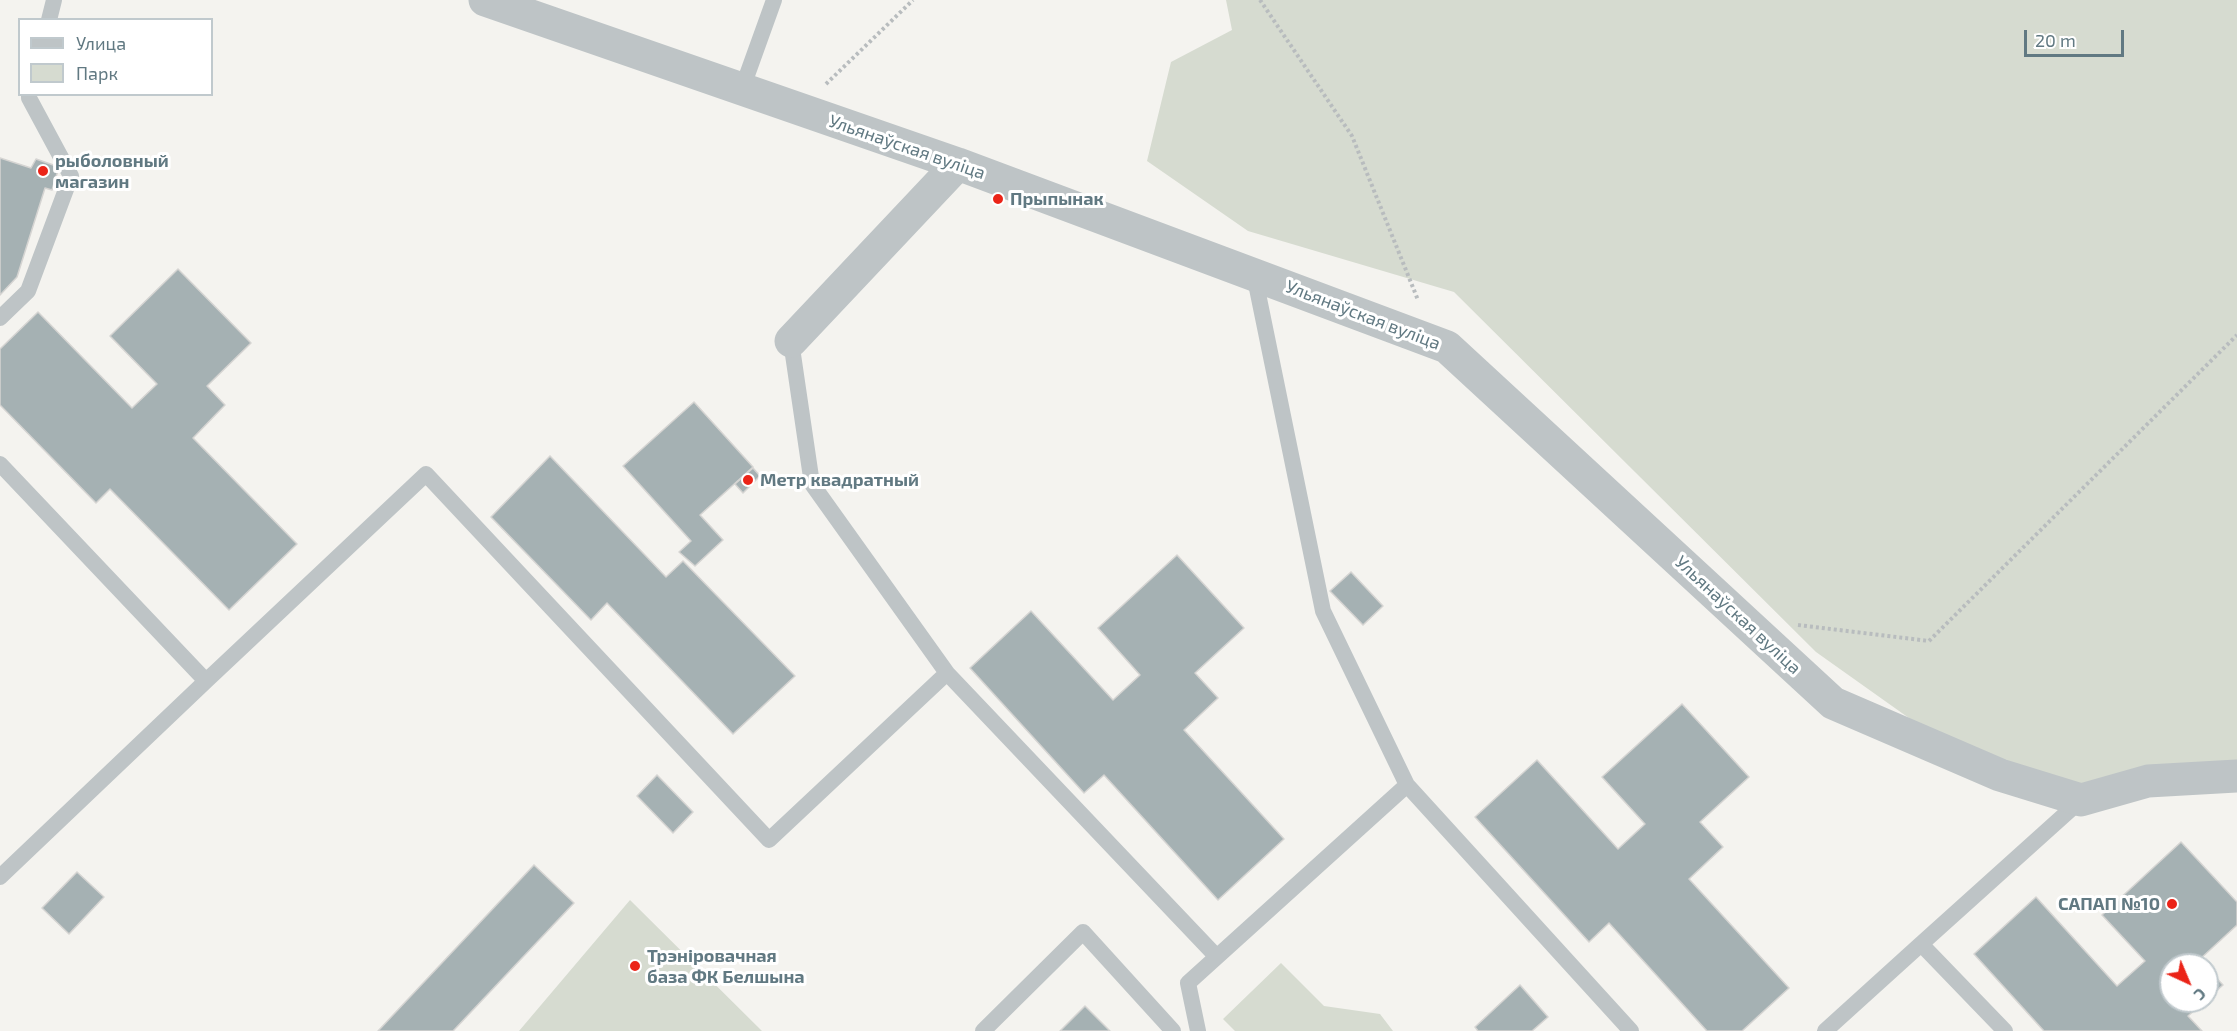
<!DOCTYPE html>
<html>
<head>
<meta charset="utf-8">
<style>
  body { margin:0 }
  #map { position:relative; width:2237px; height:1031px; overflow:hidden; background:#f4f3ef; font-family:"Exo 2",sans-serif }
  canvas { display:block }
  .legend { position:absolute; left:18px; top:18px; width:195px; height:78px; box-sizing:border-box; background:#fff; border:2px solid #c0c9cd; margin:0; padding:8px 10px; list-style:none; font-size:18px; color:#617982 }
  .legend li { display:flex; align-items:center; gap:12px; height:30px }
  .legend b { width:30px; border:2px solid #c0c9cd }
  .north { position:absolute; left:2159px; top:953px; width:60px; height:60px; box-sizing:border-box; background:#fff; border:2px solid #c0c9cd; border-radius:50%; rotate:136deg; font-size:16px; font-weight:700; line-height:24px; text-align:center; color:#617982 }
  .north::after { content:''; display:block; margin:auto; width:21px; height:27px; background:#eb2418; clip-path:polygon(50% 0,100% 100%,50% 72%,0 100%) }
  .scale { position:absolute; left:2024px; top:30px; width:100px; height:27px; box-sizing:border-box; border:3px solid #617982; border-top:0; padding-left:8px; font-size:18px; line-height:21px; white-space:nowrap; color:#617982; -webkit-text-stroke:4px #fff; paint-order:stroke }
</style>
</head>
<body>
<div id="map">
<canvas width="2237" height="1031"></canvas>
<ul class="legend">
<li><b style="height:8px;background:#bec4c6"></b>Улица</li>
<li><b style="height:16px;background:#d6dbd0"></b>Парк</li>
</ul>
<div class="north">С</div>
<div class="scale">20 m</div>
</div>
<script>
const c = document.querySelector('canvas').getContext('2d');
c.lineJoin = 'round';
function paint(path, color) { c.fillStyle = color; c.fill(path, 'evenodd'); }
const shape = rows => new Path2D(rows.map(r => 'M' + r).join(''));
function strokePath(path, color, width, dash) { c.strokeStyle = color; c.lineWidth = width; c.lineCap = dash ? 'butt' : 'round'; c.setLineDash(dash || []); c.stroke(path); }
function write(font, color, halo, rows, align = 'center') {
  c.font = font + ' "Exo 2",sans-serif'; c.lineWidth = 6; c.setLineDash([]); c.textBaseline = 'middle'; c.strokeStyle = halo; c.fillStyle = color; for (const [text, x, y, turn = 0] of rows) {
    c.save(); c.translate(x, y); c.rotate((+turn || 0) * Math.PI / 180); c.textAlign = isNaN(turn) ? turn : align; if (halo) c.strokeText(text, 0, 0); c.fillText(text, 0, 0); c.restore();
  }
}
paint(shape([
  [1226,0,2237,0,2237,781,2057,791,1923,728,1816,652,1454,292,1248,231,1147,161,1171,62,1232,30],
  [630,900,762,1031,519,1031],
  [1281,963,1324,1006,1380,1014,1393,1031,1235,1031,1223,1019]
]), '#d6dbd0');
const building = shape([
  [0,158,31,168,36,159,59,167,52,190,45,188,17,277,0,295,0,158],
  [178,269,251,343,207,386,225,405,193,438,297,544,229,610,110,489,96,503,0,405,0,349,38,312,132,408,157,384,110,336,178,269],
  [694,402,753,467,700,515,723,540,695,566,679,552,691,541,623,466,694,402],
  [550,456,666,577,683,561,795,676,733,734,607,603,591,620,491,517,550,456],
  [753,468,760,476,743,493,735,484,753,468],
  [1177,555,1244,628,1195,673,1218,698,1184,730,1284,839,1218,900,1104,775,1084,793,970,668,1031,611,1113,700,1140,675,1098,628,1177,555],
  [1351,572,1383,606,1363,625,1330,591,1351,572],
  [1682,704,1749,777,1700,822,1723,847,1689,879,1789,988,1742,1031,1707,1031,1609,923,1589,942,1475,817,1537,760,1618,849,1645,824,1602,777,1682,704],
  [657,775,693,812,673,833,637,796,657,775],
  [2181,842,2237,902,2237,925,2199,960,2205,965,2171,965,2171,1001,2205,1001,2188,1016,2202,1031,2044,1031,1974,954,2036,897,2117,986,2145,961,2102,915,2181,842],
  [534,865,574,903,453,1031,378,1031,534,865],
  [77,872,104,897,69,934,42,908,77,872],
  [2207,968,2223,985,2207,999,2207,968],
  [1520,985,1548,1017,1532,1031,1478,1031,1475,1027,1520,985],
  [1085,1006,1110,1031,1060,1031,1085,1006]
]);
paint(building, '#a5b1b3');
strokePath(building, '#d5d4d2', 1.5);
strokePath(shape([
  [1260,0,1352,136,1418,300],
  [826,84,913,0],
  [1798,625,1929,641,2237,335]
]), '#b8bcbe', 4, [3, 3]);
strokePath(shape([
  [49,20,54,0],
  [742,89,774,0],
  [0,318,28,291,71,176,29,98,29,94],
  [791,341,812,484,947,673],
  [0,464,206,681,0,877],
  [206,681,426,474,769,840,947,673,1217,957],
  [1407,785,1631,1031],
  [983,1031,1083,932,1173,1031],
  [1198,1031,1188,983,1407,785,1323,611,1254,274],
  [1825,1031,1921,944],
  [2005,1031,1921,944,2081,800]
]), '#bec4c6', 16);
strokePath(shape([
  [485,0,958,164,1447,347,1833,703,2000,775,2081,800,2148,781,2237,776],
  [791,341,958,164]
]), '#bec4c6', 33);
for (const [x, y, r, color] of [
  [43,171,6,"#eb2418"],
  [998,199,6,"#eb2418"],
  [748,480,6,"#eb2418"],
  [2172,904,6,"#eb2418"],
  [635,966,6,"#eb2418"]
]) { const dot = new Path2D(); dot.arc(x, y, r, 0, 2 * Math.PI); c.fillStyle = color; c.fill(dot); strokePath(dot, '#fff', 2); }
write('18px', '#617982', '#fff', [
  ["Ульянаўская вуліца",907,147,19],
  ["Ульянаўская вуліца",1363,315,21],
  ["Ульянаўская вуліца",1738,615,43]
]);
write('bold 18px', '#617982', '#fff', [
  ["рыболовный",55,161],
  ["магазин",55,182],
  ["Прыпынак",1010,199],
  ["Метр квадратный",760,480],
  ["САПАП №10",2160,904,"right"],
  ["Трэніровачная",647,956],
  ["база ФК Белшына",647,977]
], 'left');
</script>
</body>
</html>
